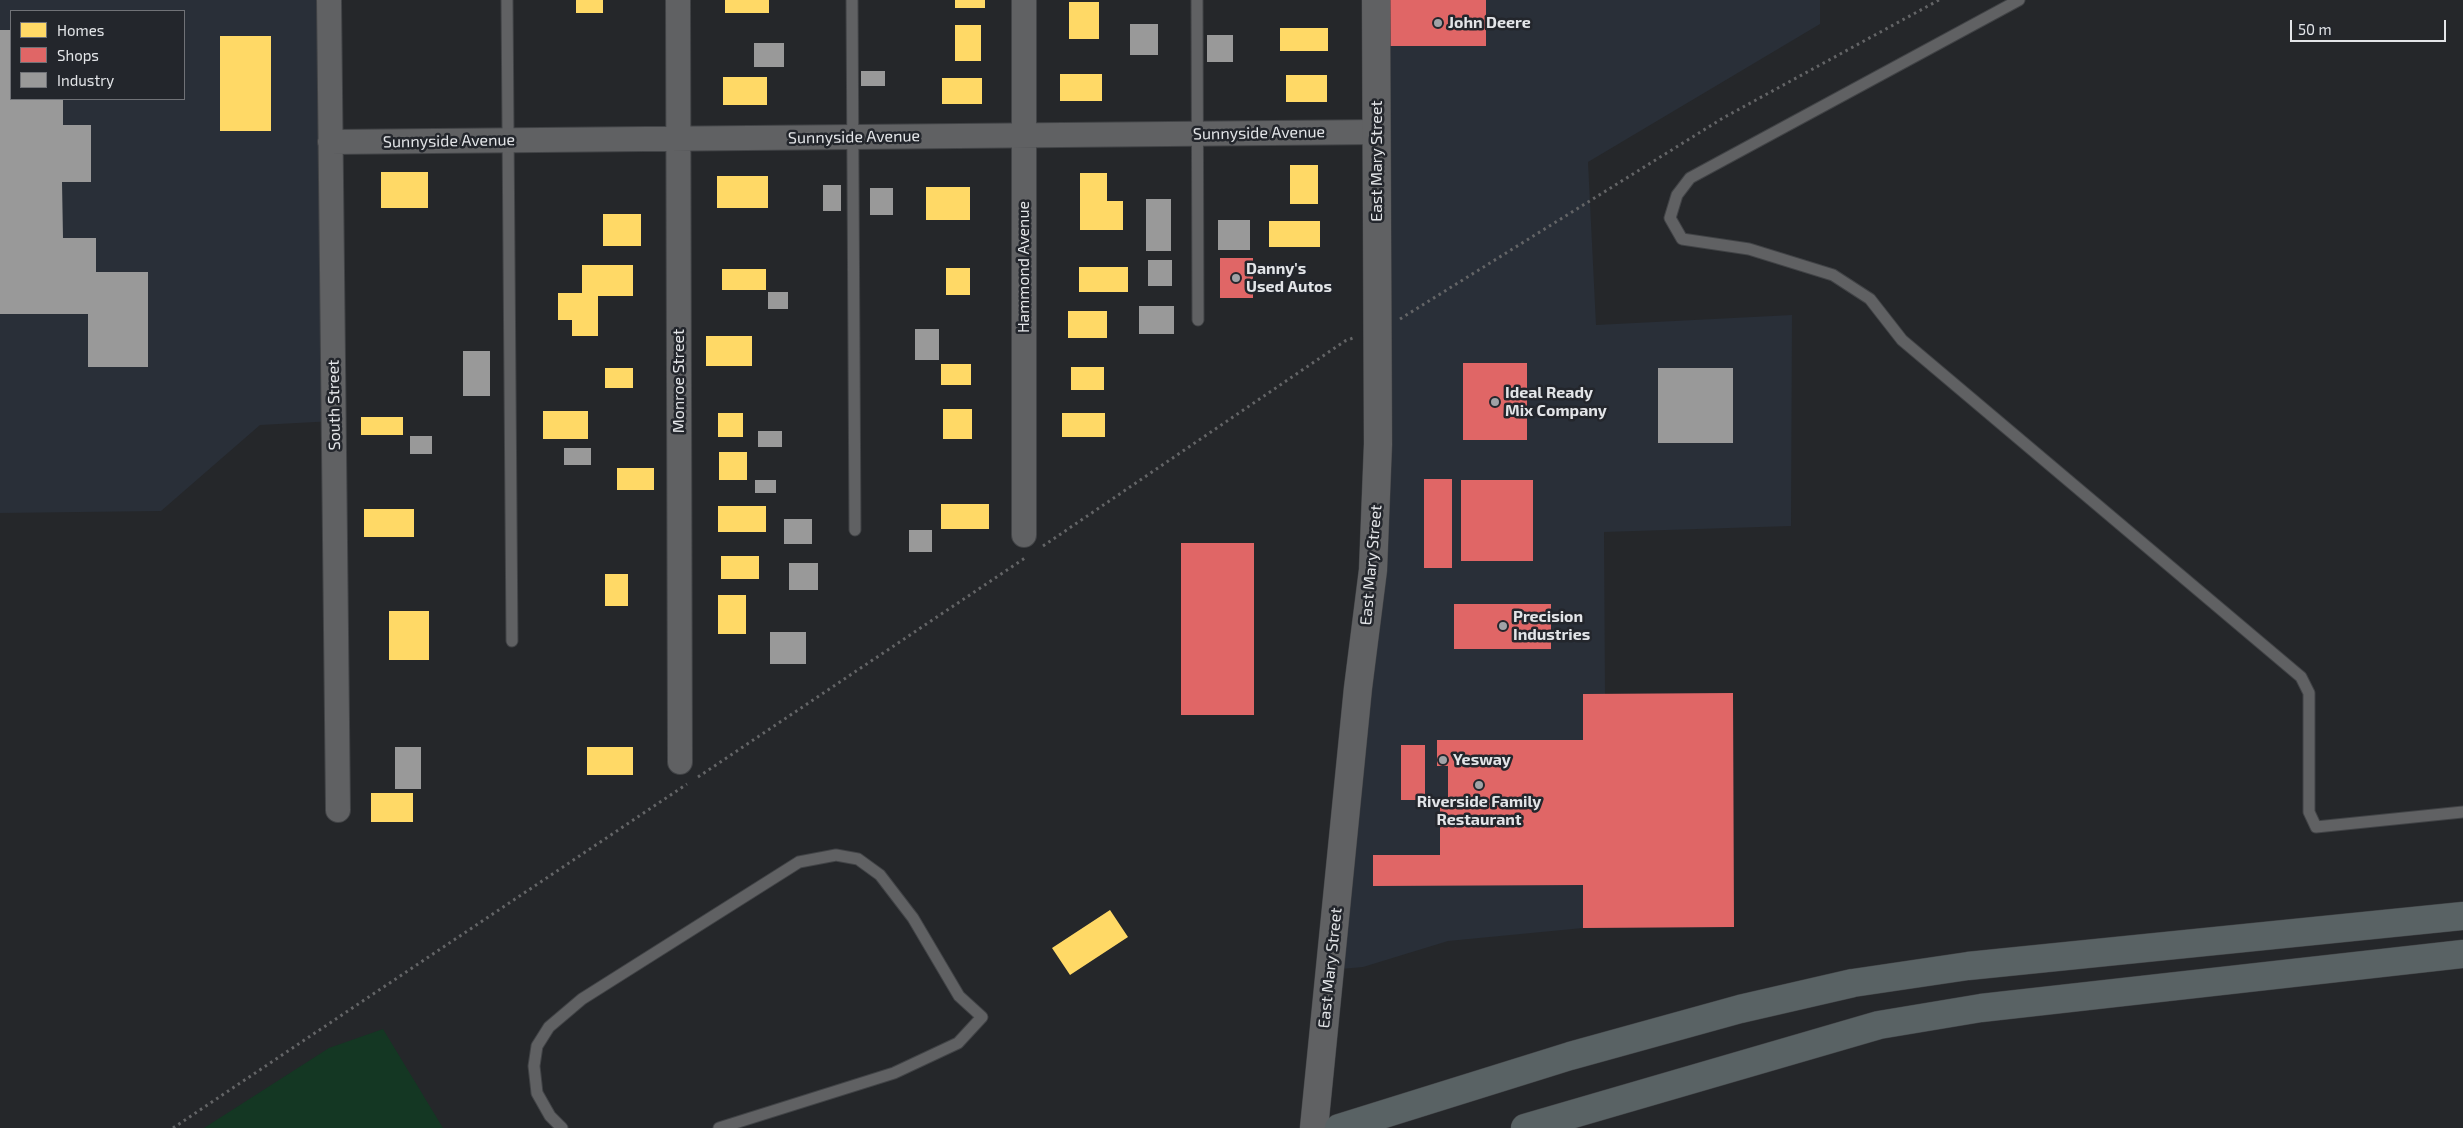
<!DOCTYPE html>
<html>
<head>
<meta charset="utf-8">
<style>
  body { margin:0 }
  #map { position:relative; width:2463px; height:1128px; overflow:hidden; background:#25272a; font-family:"Exo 2",sans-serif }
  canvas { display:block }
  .legend { position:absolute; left:10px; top:10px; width:175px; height:90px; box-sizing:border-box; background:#23262c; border:1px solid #707277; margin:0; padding:6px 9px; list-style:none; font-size:15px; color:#e3e5e8 }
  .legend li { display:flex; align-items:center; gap:10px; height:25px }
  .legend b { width:25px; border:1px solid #707277 }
  .scale { position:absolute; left:2290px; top:20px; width:156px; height:22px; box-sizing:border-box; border:2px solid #e3e5e8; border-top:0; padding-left:6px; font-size:15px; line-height:18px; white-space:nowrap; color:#e3e5e8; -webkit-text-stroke:4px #23262c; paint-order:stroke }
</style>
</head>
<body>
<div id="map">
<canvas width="2463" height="1128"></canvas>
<ul class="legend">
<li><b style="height:14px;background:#ffd966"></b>Homes</li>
<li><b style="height:14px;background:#e06666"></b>Shops</li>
<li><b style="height:14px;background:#999"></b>Industry</li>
</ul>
<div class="scale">50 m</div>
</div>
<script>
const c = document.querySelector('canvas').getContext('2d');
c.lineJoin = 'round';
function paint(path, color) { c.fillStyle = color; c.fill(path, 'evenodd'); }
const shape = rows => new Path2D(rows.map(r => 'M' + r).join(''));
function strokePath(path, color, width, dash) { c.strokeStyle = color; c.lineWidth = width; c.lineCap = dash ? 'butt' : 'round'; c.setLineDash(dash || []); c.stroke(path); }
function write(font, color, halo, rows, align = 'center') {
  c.font = font + ' "Exo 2",sans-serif'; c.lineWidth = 5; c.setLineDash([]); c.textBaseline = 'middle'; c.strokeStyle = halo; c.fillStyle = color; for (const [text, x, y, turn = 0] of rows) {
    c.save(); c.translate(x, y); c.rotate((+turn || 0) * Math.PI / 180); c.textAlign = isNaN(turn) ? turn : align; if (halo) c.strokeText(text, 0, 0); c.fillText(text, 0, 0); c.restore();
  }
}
paint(shape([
  [0,0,329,0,334,421,260,425,161,511,0,513],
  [11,11,184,11,184,99,11,99],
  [1376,0,1820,0,1820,24,1588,162,1596,325,1792,315,1791,526,1604,532,1605,694,1733,693,1734,927,1583,928,1448,941,1363,967,1330,970,1358,688]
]), '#292f38');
paint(shape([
  [383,1029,443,1128,204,1128,329,1048]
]), '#143723');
paint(shape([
  [576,0,603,0,603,13,576,13],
  [725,0,769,0,769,13,725,13],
  [955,0,985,0,985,8,955,8],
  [1069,2,1099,2,1099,39,1069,39],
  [955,25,981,25,981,61,955,61],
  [1280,28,1328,28,1328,51,1280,51],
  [220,36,271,36,271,131,220,131],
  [1060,74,1102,74,1102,101,1060,101],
  [1286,75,1327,75,1327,102,1286,102],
  [723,77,767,77,767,105,723,105],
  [942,78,982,78,982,104,942,104],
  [1290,165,1318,165,1318,204,1290,204],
  [381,172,428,172,428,208,381,208],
  [1080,173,1107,173,1107,201,1123,201,1123,230,1080,230],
  [717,176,768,176,768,208,717,208],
  [926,187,970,187,970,220,926,220],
  [603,214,641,214,641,246,603,246],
  [1269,221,1320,221,1320,247,1269,247],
  [582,265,633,265,633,296,598,296,598,336,572,336,572,320,558,320,558,293,582,293],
  [1079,267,1128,267,1128,292,1079,292],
  [946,268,970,268,970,295,946,295],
  [722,269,766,269,766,290,722,290],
  [1068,311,1107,311,1107,338,1068,338],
  [706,336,752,336,752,366,706,366],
  [941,364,971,364,971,385,941,385],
  [1071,367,1104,367,1104,390,1071,390],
  [605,368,633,368,633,388,605,388],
  [943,409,972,409,972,439,943,439],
  [543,411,588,411,588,439,543,439],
  [718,413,743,413,743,437,718,437],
  [1062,413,1105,413,1105,437,1062,437],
  [361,417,403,417,403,435,361,435],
  [719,452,747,452,747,480,719,480],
  [617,468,654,468,654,490,617,490],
  [941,504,989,504,989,529,941,529],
  [718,506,766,506,766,532,718,532],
  [364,509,414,509,414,537,364,537],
  [721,556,759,556,759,579,721,579],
  [605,574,628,574,628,606,605,606],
  [718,595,746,595,746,634,718,634],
  [389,611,429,611,429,660,389,660],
  [587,747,633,747,633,775,587,775],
  [371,793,413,793,413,822,371,822],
  [1110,910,1128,937,1070,975,1052,948]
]), '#ffd966');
paint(shape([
  [1390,0,1486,0,1486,46,1390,46],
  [1220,258,1253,258,1253,298,1220,298],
  [1463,363,1527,363,1527,440,1463,440],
  [1424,479,1452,479,1452,568,1424,568],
  [1461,480,1533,480,1533,561,1461,561],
  [1181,543,1254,543,1254,715,1181,715],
  [1454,604,1551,604,1551,649,1454,649],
  [1733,693,1734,927,1583,928,1583,885,1373,886,1373,855,1440,855,1440,803,1448,803,1448,766,1437,766,1437,740,1583,740,1583,694],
  [1401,745,1425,745,1425,800,1401,800]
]), '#e06666');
paint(shape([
  [1130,24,1158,24,1158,55,1130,55],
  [0,30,11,30,11,99,63,99,63,125,91,125,91,182,62,182,63,238,96,238,96,272,148,272,148,367,88,367,88,314,0,314],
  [1207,35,1233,35,1233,62,1207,62],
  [754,43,784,43,784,67,754,67],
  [861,71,885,71,885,86,861,86],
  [823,185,841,185,841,211,823,211],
  [870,188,893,188,893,215,870,215],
  [1146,199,1171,199,1171,251,1146,251],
  [1218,220,1250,220,1250,250,1218,250],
  [1148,260,1172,260,1172,286,1148,286],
  [768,292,788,292,788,309,768,309],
  [1139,306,1174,306,1174,334,1139,334],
  [915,329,939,329,939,360,915,360],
  [463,351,490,351,490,396,463,396],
  [1658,368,1733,368,1733,443,1658,443],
  [758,431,782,431,782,447,758,447],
  [410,436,432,436,432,454,410,454],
  [564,448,591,448,591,465,564,465],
  [755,480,776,480,776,493,755,493],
  [784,519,812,519,812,544,784,544],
  [909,530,932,530,932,552,909,552],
  [789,563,818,563,818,590,789,590],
  [770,632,806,632,806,664,770,664],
  [395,747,421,747,421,789,395,789]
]), '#999');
const service = shape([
  [507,0,512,641],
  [852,0,855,530],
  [1197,0,1198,320],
  [2019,0,1690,178,1677,195,1670,218,1682,239,1749,249,1833,275,1870,299,1902,340,2301,677,2309,693,2309,812,2316,827,2463,812],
  [562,1128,550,1116,537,1093,534,1066,537,1046,549,1027,582,999,799,862,836,855,858,859,880,875,913,918,959,996,982,1017,958,1043,894,1073,719,1128]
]);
const minor = shape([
  [329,0,338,810],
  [678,0,680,762],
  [1024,0,1024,535],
  [330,142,1377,132]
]);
const secondary = shape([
  [1314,1128,1358,688,1373,570,1378,444,1376,0]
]);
const trunk = shape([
  [1339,1128,1570,1056,1740,1009,1853,983,1968,966,2463,916],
  [1525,1128,1879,1025,1981,1008,2463,954]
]);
strokePath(service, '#414346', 13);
strokePath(minor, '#414346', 26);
strokePath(secondary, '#414346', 29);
strokePath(trunk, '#414346', 29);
strokePath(shape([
  [1400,319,1723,118,1939,0],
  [1043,546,1345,341,1353,338],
  [698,777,1025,558],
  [173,1128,687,784]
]), '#646567', 3, [2.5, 4]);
strokePath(service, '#606163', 11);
strokePath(minor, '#606163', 24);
strokePath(secondary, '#606163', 28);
strokePath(trunk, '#596264', 28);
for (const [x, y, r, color] of [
  [1438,23,5,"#a0a2a6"],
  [1236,278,5,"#a0a2a6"],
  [1495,402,5,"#a0a2a6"],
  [1503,626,5,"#a0a2a6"],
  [1443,760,5,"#a0a2a6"],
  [1479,785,5,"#a0a2a6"]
]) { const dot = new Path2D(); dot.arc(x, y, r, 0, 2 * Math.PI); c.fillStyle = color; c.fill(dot); strokePath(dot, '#23262c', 2); }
write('bold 16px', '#e3e5e8', '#23262c', [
  ["John Deere",1448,23],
  ["Danny's",1246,269],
  ["Used Autos",1246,287],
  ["Ideal Ready",1505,393],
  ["Mix Company",1505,411],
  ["Precision",1513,617],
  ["Industries",1513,635],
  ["Yesway",1453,760],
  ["Riverside Family",1479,802,"center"],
  ["Restaurant",1479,820,"center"]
], 'left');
write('16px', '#e3e5e8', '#23262c', [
  ["Sunnyside Avenue",1259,133,-1],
  ["Sunnyside Avenue",854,137,-1],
  ["Sunnyside Avenue",449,141,-1],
  ["East Mary Street",1377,161,-90],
  ["Hammond Avenue",1024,267,-90],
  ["Monroe Street",679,381,-90],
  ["South Street",334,405,-91],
  ["East Mary Street",1371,565,-85],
  ["East Mary Street",1330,968,-84]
]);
</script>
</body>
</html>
